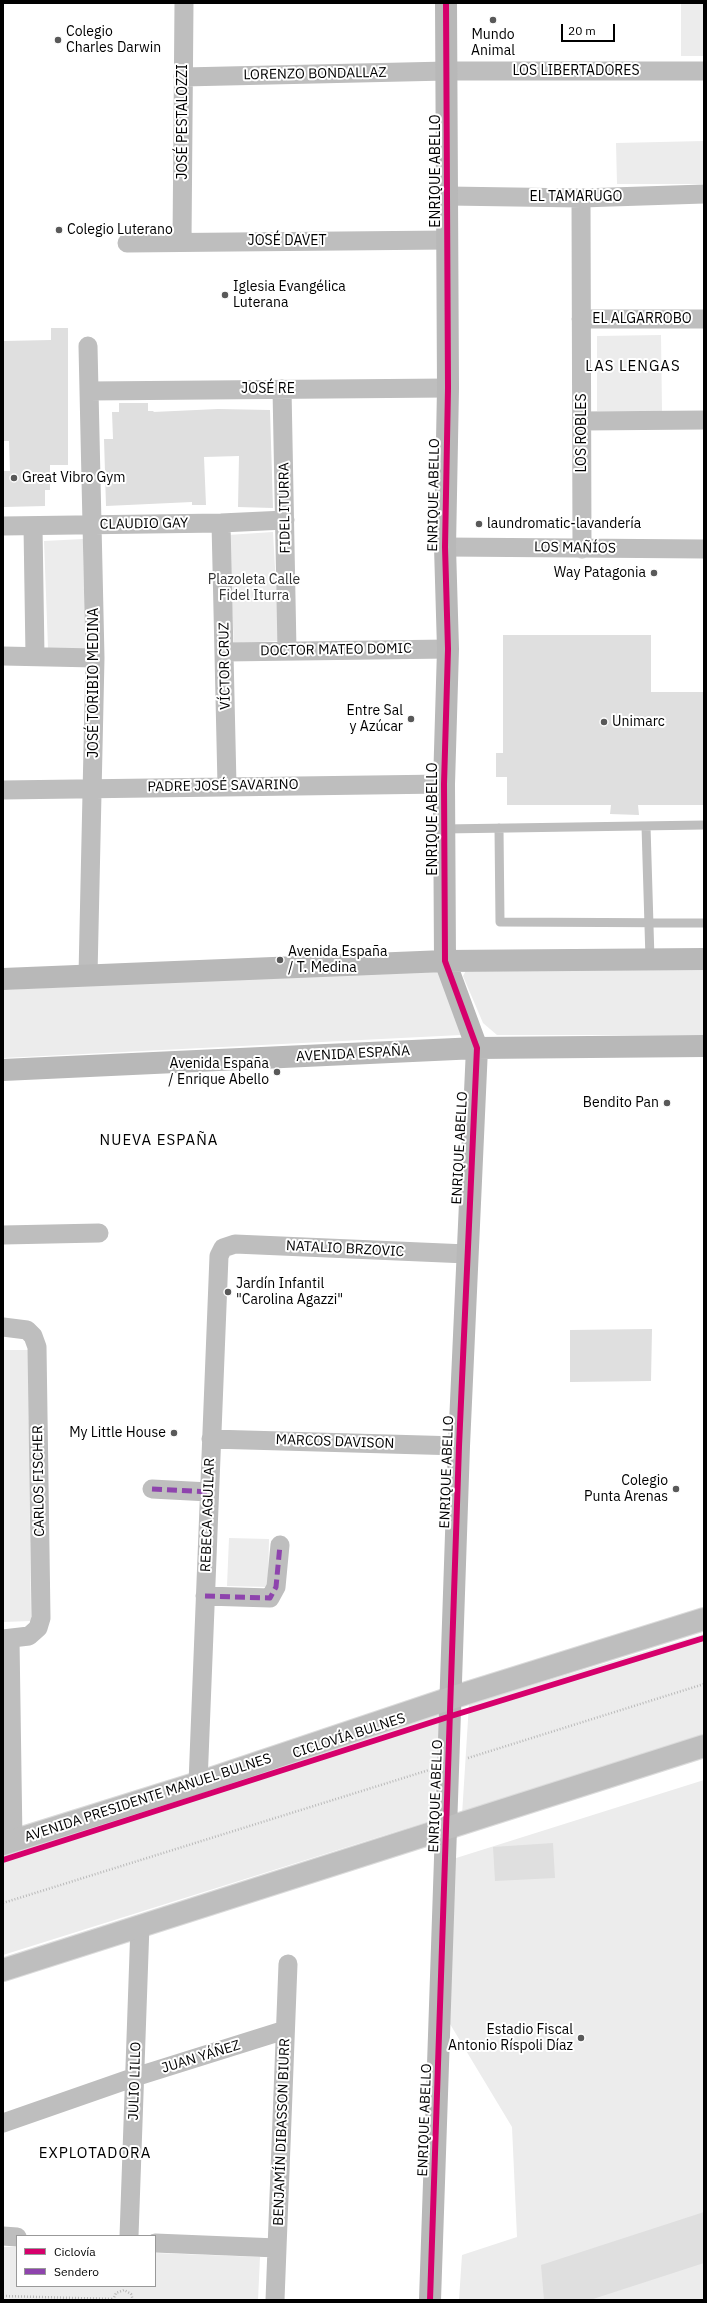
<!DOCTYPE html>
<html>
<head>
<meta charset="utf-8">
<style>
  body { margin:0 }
  #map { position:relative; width:707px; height:2303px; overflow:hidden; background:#fff; font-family:"IBM Plex Sans",sans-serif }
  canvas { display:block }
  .frame { position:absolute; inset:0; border:4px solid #000; pointer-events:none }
  .legend { position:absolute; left:16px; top:2235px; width:140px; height:52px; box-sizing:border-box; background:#fff; border:1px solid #999; margin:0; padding:5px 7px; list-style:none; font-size:12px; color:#000 }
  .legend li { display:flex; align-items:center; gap:8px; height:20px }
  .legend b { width:20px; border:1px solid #999 }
  .scale { position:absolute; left:561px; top:24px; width:54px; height:18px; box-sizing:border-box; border:2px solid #000; border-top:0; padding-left:5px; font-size:12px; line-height:14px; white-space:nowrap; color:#000; -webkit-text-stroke:3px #fff; paint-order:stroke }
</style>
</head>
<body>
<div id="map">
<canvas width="707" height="2303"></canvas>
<div class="frame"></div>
<ul class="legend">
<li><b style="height:5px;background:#d6006c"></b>Ciclovía</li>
<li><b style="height:5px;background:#8e44ad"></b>Sendero</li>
</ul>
<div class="scale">20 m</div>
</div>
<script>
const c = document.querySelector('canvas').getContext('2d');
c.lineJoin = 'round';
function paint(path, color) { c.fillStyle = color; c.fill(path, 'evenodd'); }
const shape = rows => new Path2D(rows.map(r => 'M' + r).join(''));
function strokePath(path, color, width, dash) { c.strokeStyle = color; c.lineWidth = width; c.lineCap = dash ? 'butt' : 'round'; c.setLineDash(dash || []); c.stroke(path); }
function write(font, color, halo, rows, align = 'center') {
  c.font = font + ' "IBM Plex Sans",sans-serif'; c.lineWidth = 4; c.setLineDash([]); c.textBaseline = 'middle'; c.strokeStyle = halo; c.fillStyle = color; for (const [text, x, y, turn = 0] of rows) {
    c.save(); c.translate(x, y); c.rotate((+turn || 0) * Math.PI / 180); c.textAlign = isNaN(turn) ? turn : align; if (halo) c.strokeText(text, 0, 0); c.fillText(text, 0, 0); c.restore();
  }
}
paint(shape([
  [681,3,704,3,704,56,681,56],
  [704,141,704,184,617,184,616,143],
  [661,335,662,411,597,411,597,336],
  [273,532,279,641,234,643,228,535],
  [83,539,85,650,48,648,44,541],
  [468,967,704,967,704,1035,497,1035,483,1023,463,976],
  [438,969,461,1035,3,1058,3,990],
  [3,1350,28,1350,31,1621,3,1622],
  [229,1538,269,1539,268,1587,227,1586],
  [704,1634,704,1741,462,1815,469,1704],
  [441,1713,433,1820,3,1955,3,1856],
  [704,1780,704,2300,459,2300,462,2255,517,2237,512,2127,450,2024,453,1859],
  [3,2247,17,2247,17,2286,155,2286,155,2253,260,2257,258,2300,3,2300]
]), '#ececec');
paint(shape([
  [51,328,68,328,68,465,50,465,50,490,45,490,45,506,4,507,3,471,10,471,9,441,3,441,3,341,51,340],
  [119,403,148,403,148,411,154,411,153,412,218,409,270,410,273,508,238,507,239,456,204,457,206,505,192,505,192,502,106,506,104,439,113,439,112,412,119,412],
  [503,635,651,635,651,692,704,692,704,805,638,805,639,815,610,814,611,805,507,805,507,777,496,777,496,753,503,753],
  [652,1329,651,1381,570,1382,570,1330],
  [553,1843,555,1878,495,1881,493,1847],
  [704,2212,704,2263,590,2300,544,2300,541,2265]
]), '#dfdfdf');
const primary = shape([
  [3,1844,198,1783,451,1698,704,1619],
  [3,1970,704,1746]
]);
strokePath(primary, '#dbdbdb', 24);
strokePath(shape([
  [468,1758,704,1684],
  [3,1903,429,1770],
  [3,2296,113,2299],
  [113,2300,116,2293,124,2290,131,2294,133,2300]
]), '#b9b9b9', 2.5, [1, 2]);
strokePath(shape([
  [646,826,650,959],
  [499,828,500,922,704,923],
  [444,829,704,825]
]), '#bebebe', 9);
strokePath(shape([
  [183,77,447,71,704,71],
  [448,196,581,198,704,194],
  [581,198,582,549],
  [182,241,184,3],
  [127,243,448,240],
  [581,319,704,319],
  [88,346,95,658,88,975],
  [282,389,287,650],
  [89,391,448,388],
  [582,421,704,420],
  [221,523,227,785],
  [3,526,221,523,285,520],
  [33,526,35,656],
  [445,547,704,549],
  [225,652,448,649],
  [3,656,95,658],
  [3,790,444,784],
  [3,1235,99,1233],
  [3,1327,27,1330,33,1336,37,1347,41,1618,38,1628,29,1636,3,1639],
  [211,1439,459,1446],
  [152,1489,209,1492],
  [205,1596,270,1598,276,1587,280,1545],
  [10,1639,13,1841],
  [198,1783,219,1256,223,1248,235,1244,467,1254],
  [3,2123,135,2077,285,2030],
  [3,2236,17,2237],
  [129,2236,140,1925],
  [155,2243,277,2248],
  [275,2300,288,1964]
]), '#bebebe', 19);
strokePath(shape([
  [3,979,445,961,704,959],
  [3,1070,477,1048,704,1046],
  [430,2300,459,1446,477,1048,445,961,444,784,448,649,445,547,448,388,446,3]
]), '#b8b8b8', 22);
strokePath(primary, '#bebebe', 22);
strokePath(shape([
  [152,1489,209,1492],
  [205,1596,270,1598,276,1587,280,1545]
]), '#8e44ad', 5, [10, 5]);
strokePath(shape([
  [3,1860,451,1716,704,1638],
  [430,2300,459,1446,477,1048,445,961,444,784,448,649,445,547,448,388,446,3]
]), '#d6006c', 6);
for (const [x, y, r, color] of [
  [493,20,4,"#595959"],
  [58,40,4,"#595959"],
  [59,230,4,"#595959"],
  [225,295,4,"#595959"],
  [14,478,4,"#595959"],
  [479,524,4,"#595959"],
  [654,573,4,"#595959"],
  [411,719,4,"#595959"],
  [604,722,4,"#595959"],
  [280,960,4,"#595959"],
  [277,1072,4,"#595959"],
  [667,1103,4,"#595959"],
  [228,1292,4,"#595959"],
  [174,1433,4,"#595959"],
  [676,1489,4,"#595959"],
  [581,2038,4,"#595959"]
]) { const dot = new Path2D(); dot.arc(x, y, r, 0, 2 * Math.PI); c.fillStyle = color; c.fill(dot); strokePath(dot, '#fff', 1.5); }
write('14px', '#000', '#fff', [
  ["Colegio",66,32],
  ["Charles Darwin",66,48],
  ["Mundo",493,35,"center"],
  ["Animal",493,51,"center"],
  ["Colegio Luterano",67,230],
  ["Iglesia Evangélica",233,287],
  ["Luterana",233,303],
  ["Great Vibro Gym",22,478],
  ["laundromatic-lavandería",487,524],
  ["Way Patagonia",646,573,"right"],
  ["Entre Sal",403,711,"right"],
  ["y Azúcar",403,727,"right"],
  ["Unimarc",612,722],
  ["Avenida España",288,952],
  ["/ T. Medina",288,968],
  ["Avenida España",269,1064,"right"],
  ["/ Enrique Abello",269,1080,"right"],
  ["Bendito Pan",659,1103,"right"],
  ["Jardín Infantil",236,1284],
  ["\"Carolina Agazzi\"",236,1300],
  ["My Little House",166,1433,"right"],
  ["Colegio",668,1481,"right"],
  ["Punta Arenas",668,1497,"right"],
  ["Estadio Fiscal",573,2030,"right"],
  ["Antonio Ríspoli Díaz",573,2046,"right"]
], 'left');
write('14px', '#000', '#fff', [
  ["LOS LIBERTADORES",576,71],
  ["LORENZO BONDALLAZ",315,74,-1],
  ["JOSÉ PESTALOZZI",183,122,-90],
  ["ENRIQUE ABELLO",436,171,-90],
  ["EL TAMARUGO",576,197],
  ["JOSÉ DAVET",287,241],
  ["EL ALGARROBO",642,319],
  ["JOSÉ RE",268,389],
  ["LOS ROBLES",582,433,-90],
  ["ENRIQUE ABELLO",434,495,-89],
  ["FIDEL ITURRA",285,508,-91],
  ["CLAUDIO GAY",144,524,-1],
  ["LOS MAÑÍOS",575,548,1],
  ["DOCTOR MATEO DOMIC",336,650,-1],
  ["VÍCTOR CRUZ",225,666,-91],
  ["JOSÉ TORIBIO MEDINA",94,683,-90],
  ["PADRE JOSÉ SAVARINO",223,786,-1],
  ["ENRIQUE ABELLO",433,819,-90],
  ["AVENIDA ESPAÑA",353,1054,-3],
  ["ENRIQUE ABELLO",460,1148,-87],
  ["NATALIO BRZOVIC",345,1249,3],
  ["MARCOS DAVISON",335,1442,2],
  ["ENRIQUE ABELLO",447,1472,-88],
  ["CARLOS FISCHER",39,1481,-91],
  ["REBECA AGUILAR",208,1515,-88],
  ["CICLOVÍA BULNES",349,1736,-18],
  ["ENRIQUE ABELLO",436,1796,-88],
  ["AVENIDA PRESIDENTE MANUEL BULNES",148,1798,-18],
  ["JUAN YÁÑEZ",201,2057,-17],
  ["JULIO LILLO",135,2081,-88],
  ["ENRIQUE ABELLO",425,2120,-88],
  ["BENJAMÍN DIBASSON BIURR",282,2132,-88]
]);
write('14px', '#333', '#fff', [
  ["Plazoleta Calle",254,580],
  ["Fidel Iturra",254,596]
]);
c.letterSpacing = '1px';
write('15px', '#000', '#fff', [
  ["LAS LENGAS",633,367],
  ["NUEVA ESPAÑA",159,1141],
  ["EXPLOTADORA",95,2154]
]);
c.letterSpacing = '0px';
</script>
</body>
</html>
